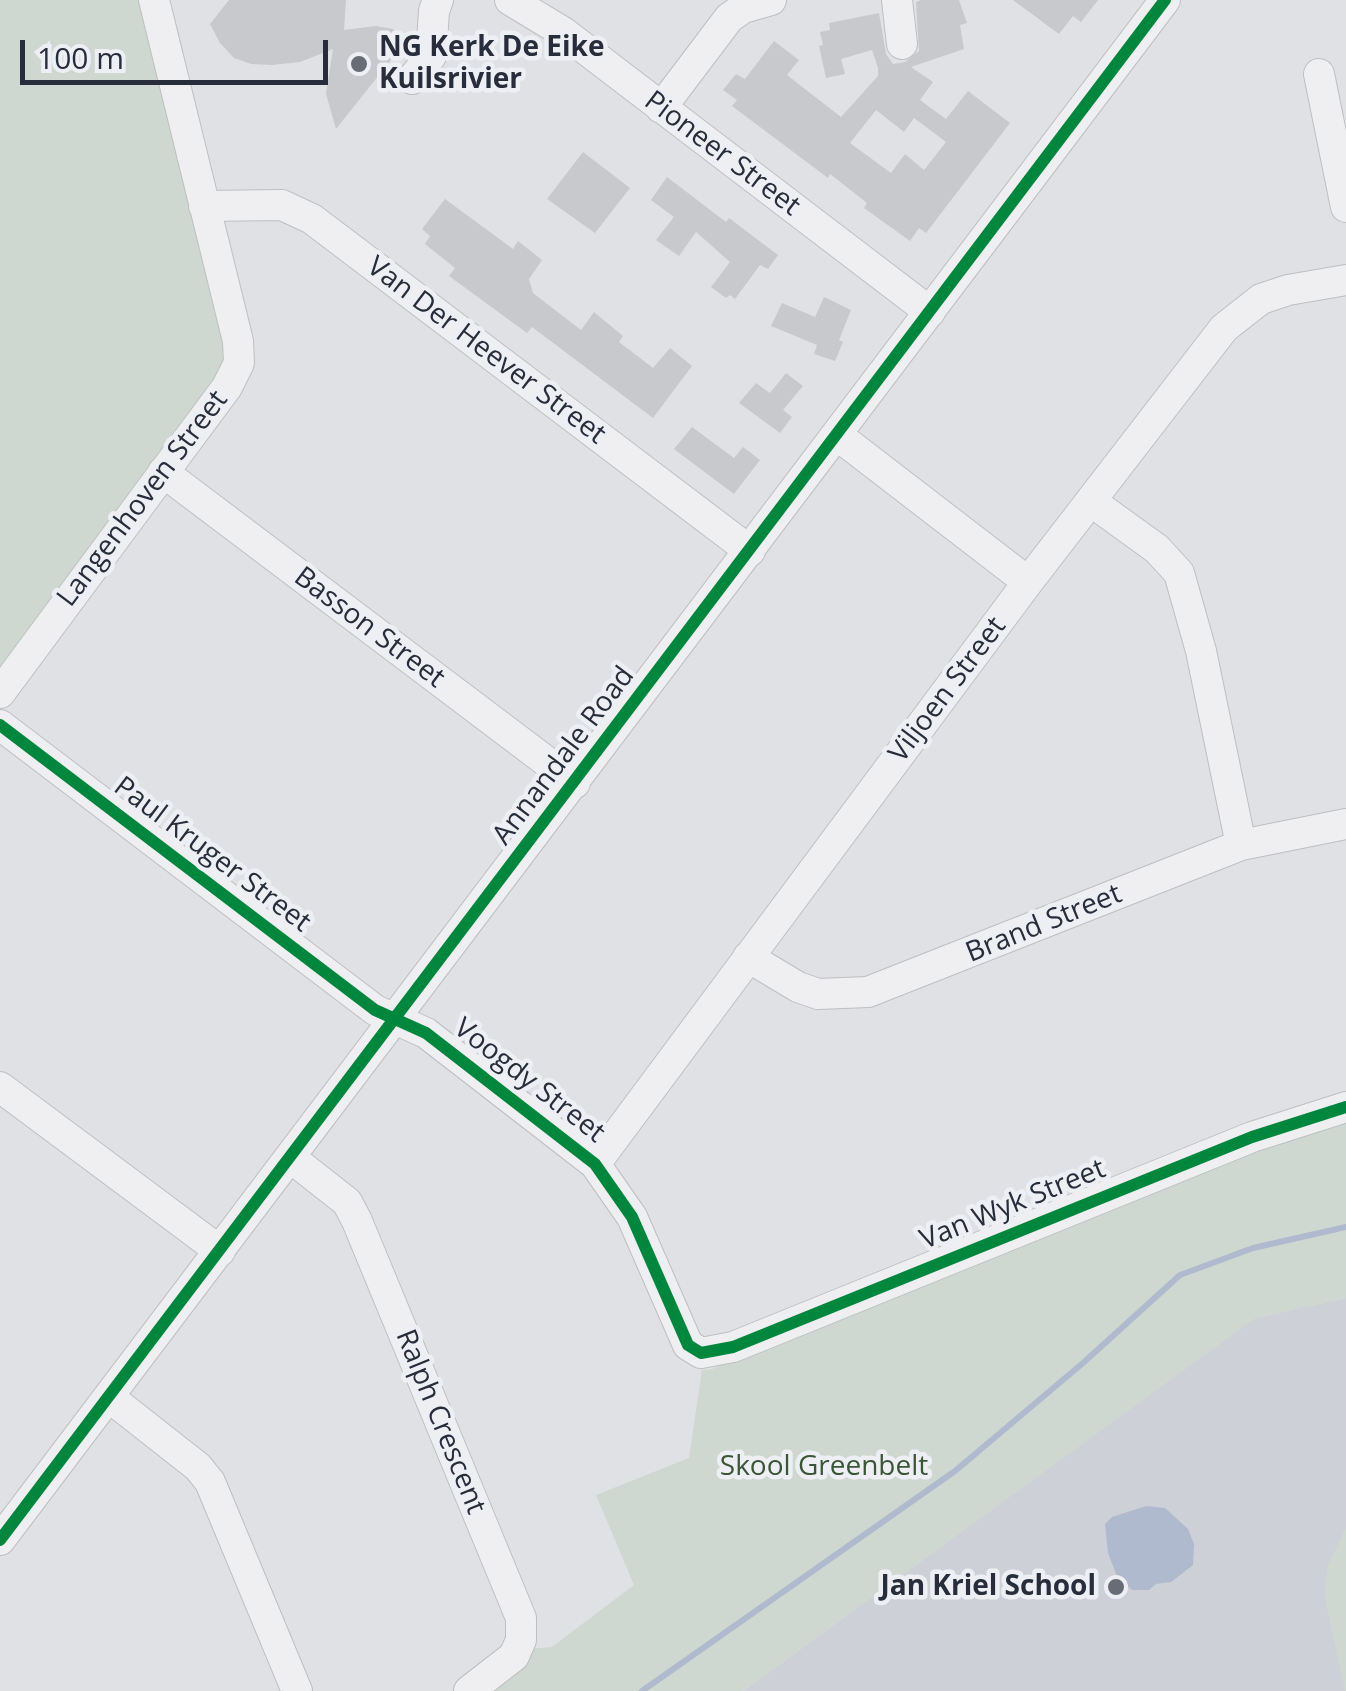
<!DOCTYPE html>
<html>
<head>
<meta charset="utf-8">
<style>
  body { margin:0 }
  #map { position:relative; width:1346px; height:1691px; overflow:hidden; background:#dfe1e4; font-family:"Open Sans",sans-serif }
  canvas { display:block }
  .scale { position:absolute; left:20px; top:40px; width:308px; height:45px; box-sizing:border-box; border:5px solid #282d3c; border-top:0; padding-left:12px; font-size:30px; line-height:35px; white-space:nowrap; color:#282d3c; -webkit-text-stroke:8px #edeff4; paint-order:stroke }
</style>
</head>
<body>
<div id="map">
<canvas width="1346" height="1691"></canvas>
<div class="scale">100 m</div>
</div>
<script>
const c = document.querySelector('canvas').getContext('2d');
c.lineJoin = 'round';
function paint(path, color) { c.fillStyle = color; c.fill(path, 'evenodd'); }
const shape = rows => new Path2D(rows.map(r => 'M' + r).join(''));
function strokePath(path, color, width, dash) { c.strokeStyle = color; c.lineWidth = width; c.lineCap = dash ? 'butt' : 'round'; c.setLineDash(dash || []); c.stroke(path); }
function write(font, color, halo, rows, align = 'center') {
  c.font = font + ' "Open Sans",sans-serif'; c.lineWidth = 9; c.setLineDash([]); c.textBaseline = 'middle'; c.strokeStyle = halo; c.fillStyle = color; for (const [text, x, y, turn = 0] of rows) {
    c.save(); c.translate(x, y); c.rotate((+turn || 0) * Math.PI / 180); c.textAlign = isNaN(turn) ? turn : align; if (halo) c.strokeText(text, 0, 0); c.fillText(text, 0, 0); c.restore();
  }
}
paint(shape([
  [1346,1298,1346,1691,743,1691,1254,1318]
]), '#ced0d7');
paint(shape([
  [0,0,143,0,226,342,225,369,0,669],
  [1346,1119,1346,1298,1254,1319,743,1691,487,1691,529,1649,552,1647,634,1585,596,1495,689,1458,702,1370,712,1369,1256,1145],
  [1346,1528,1346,1691,1345,1691,1324,1593,1328,1565]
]), '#ced8d0');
paint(shape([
  [1146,1506,1165,1508,1188,1529,1194,1544,1193,1565,1171,1582,1156,1584,1149,1590,1132,1590,1117,1576,1108,1553,1105,1524,1112,1517]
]), '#afbace');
strokePath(shape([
  [642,1691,955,1471,1083,1363,1180,1275,1253,1248,1346,1227]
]), '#afbace', 6);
paint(shape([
  [229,0,346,0,344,30,376,26,393,29,406,41,336,129,326,94,333,49,300,62,272,65,251,64,234,58,220,43,210,24],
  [921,0,959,0,967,23,960,25,964,49,911,67,933,82,920,100,946,119,968,91,1010,123,926,233,919,228,910,241,864,208,867,203,830,174,828,178,732,106,737,100,723,90,736,74,745,79,774,41,799,60,787,75,841,117,878,76,878,68,872,50,841,59,845,74,826,78,819,46,823,45,820,32,830,30,829,23,879,13,886,54,893,64,905,62,919,51,916,2],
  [876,110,904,132,914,118,946,142,924,170,905,154,891,173,850,143],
  [1013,0,1098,0,1081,22,1073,16,1059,34],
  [583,152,630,188,595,233,547,199],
  [667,177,726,222,729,218,778,255,768,269,760,265,735,299,730,295,726,298,711,287,730,262,696,232,679,256,656,240,674,217,651,200],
  [445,199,513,249,518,241,542,260,529,279,533,293,581,330,594,312,623,336,619,342,653,368,670,348,692,366,653,418,532,327,527,333,449,276,455,268,425,244,430,236,422,229],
  [824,297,851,310,839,340,843,342,835,361,814,354,817,345,771,326,782,303,815,317],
  [786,373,803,386,783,410,792,417,780,433,739,403,756,383,770,393],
  [692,427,734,458,743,447,760,460,734,494,674,449]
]), '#c8c9cc');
const minor = shape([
  [510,0,563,32,930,312],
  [897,0,902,44],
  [1319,74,1346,207],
  [412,79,431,56,434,11,438,0],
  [661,108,729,18,743,8,771,0],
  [204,206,282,205,312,219,750,551],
  [837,435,1028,582],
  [163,472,575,783],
  [1092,502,1157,549,1179,573,1201,651,1241,845],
  [0,693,227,387,239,363,238,341,154,0],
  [0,725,375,1010,426,1033,595,1164,632,1217,688,1345,701,1353,733,1347,1252,1137,1346,1107],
  [748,957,798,987,818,994,868,992,1241,845,1346,824],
  [0,1087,220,1251],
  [291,1158,347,1202,357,1221,521,1618,521,1640,514,1656,469,1691],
  [595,1164,1028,582,1224,328,1261,299,1288,290,1346,280],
  [109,1397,198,1467,210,1482,297,1691],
  [0,1540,1165,0]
]);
strokePath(minor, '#bdbfc2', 32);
strokePath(minor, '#efeff1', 30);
strokePath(shape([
  [0,725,375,1010,426,1033,595,1164,632,1217,688,1345,701,1353,733,1347,1252,1137,1346,1107],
  [0,1540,1165,0]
]), '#00873e', 12);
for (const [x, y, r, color] of [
  [359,64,10,"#686c77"],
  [1116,1587,10,"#686c77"]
]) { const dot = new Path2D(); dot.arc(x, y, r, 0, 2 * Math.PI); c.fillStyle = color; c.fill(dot); strokePath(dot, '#edeff4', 4); }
write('bold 28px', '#282d3c', '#edeff4', [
  ["NG Kerk De Eike",379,48],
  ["Kuilsrivier",379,80],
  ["Jan Kriel School",1096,1587,"right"]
], 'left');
write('28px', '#282d3c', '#edeff4', [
  ["Pioneer Street",722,154,37],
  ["Van Der Heever Street",486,351,37],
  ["Langenhoven Street",143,499,-53],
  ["Basson Street",369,628,37],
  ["Viljoen Street",948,690,-53],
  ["Annandale Road",564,756,-53],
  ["Paul Kruger Street",212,855,37],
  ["Brand Street",1044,924,-22],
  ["Voogdy Street",529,1081,38],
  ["Van Wyk Street",1013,1205,-22],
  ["Ralph Crescent",440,1422,68]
]);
write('28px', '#395736', '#edeff4', [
  ["Skool Greenbelt",824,1467]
]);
</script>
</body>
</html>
